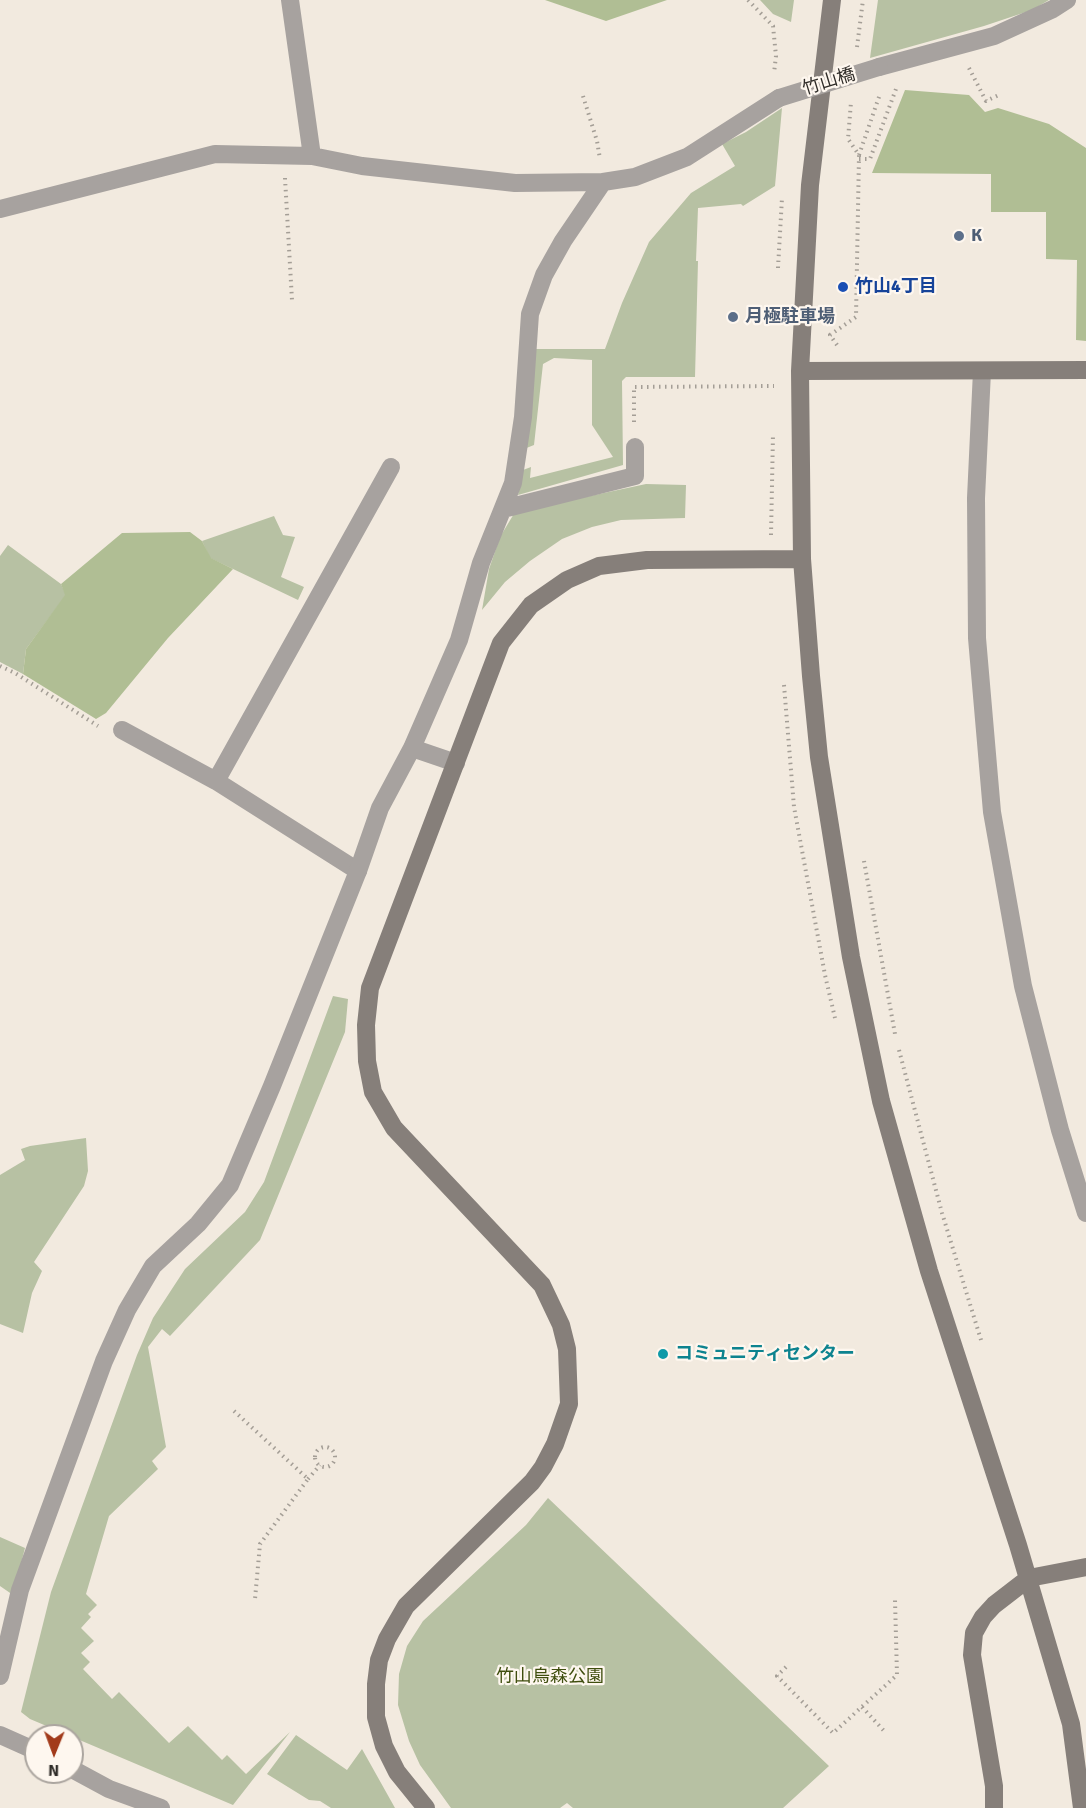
<!DOCTYPE html>
<html>
<head>
<meta charset="utf-8">
<style>
  body { margin:0 }
  #map { position:relative; width:1086px; height:1808px; overflow:hidden; background:#f2eadf; font-family:Signika,sans-serif }
  canvas { display:block }
  .north { position:absolute; left:24px; top:1724px; width:60px; height:60px; box-sizing:border-box; background:#fef7ef; border:2px solid #aba59f; border-radius:50%; rotate:181deg; font-size:16px; font-weight:700; line-height:24px; text-align:center; color:#2e2b27 }
  .north::after { content:''; display:block; margin:auto; width:21px; height:27px; background:#a23b1b; clip-path:polygon(50% 0,100% 100%,50% 72%,0 100%) }
</style>
</head>
<body>
<div id="map">
<canvas width="1086" height="1808"></canvas>
<div class="north">N</div>
</div>
<script>
const c = document.querySelector('canvas').getContext('2d');
c.lineJoin = 'round';
function paint(path, color) { c.fillStyle = color; c.fill(path, 'evenodd'); }
const shape = rows => new Path2D(rows.map(r => 'M' + r).join(''));
function strokePath(path, color, width, dash) { c.strokeStyle = color; c.lineWidth = width; c.lineCap = dash ? 'butt' : 'round'; c.setLineDash(dash || []); c.stroke(path); }
function write(font, color, halo, rows, align = 'center') {
  c.font = font + ' Signika,"Noto Sans JP",sans-serif'; c.lineWidth = 4.5; c.setLineDash([]); c.textBaseline = 'middle'; c.strokeStyle = halo; c.fillStyle = color; for (const [text, x, y, turn = 0] of rows) {
    c.save(); c.translate(x, y); c.rotate((+turn || 0) * Math.PI / 180); c.textAlign = isNaN(turn) ? turn : align; if (halo) c.strokeText(text, 0, 0); c.fillText(text, 0, 0); c.restore();
  }
}
paint(shape([
  [760,0,794,0,791,22,773,14],
  [878,0,1049,0,1032,10,984,26,870,58],
  [782,108,775,186,743,206,741,204,698,208,696,261,698,261,695,377,626,377,622,381,623,465,518,495,523,470,531,467,530,478,613,457,592,425,592,360,554,358,543,364,534,445,524,449,534,349,605,349,622,303,649,242,691,193,735,166,722,144,746,132],
  [646,484,686,485,685,518,621,520,592,527,562,539,530,561,505,582,482,610,489,569,500,537,515,512],
  [274,516,283,535,295,537,281,577,304,587,298,600,210,558,202,541],
  [8,545,61,584,66,595,26,649,23,674,0,662,0,556],
  [333,996,348,999,345,1032,260,1240,170,1336,162,1329,148,1347,166,1447,152,1461,158,1469,109,1516,86,1594,97,1605,88,1614,91,1617,81,1628,94,1641,81,1653,90,1662,83,1669,112,1699,119,1692,169,1743,188,1726,222,1760,227,1755,246,1774,290,1732,233,1805,30,1719,21,1712,51,1592,137,1355,153,1318,185,1269,245,1212,264,1182],
  [86,1138,88,1171,84,1186,34,1262,42,1271,32,1293,23,1333,0,1324,0,1175,25,1160,21,1149,30,1146],
  [548,1498,829,1766,783,1808,573,1808,567,1803,560,1808,451,1808,420,1765,409,1741,398,1705,399,1674,407,1646,423,1621,526,1525],
  [0,1537,25,1548,13,1595,0,1586],
  [296,1735,347,1770,362,1749,395,1808,331,1808,320,1801,309,1800,267,1774]
]), '#b7c1a3');
paint(shape([
  [545,0,667,0,606,21],
  [905,90,969,95,985,112,998,108,1049,124,1086,148,1086,341,1076,340,1077,260,1046,259,1046,212,991,212,991,174,872,173],
  [190,532,202,541,211,558,233,569,168,638,106,713,96,719,23,674,26,649,65,595,61,584,122,533]
]), '#b0be94');
strokePath(shape([
  [748,0,773,26,776,56,774,73],
  [857,47,863,0],
  [969,68,986,101,1001,94],
  [583,96,597,141,600,159],
  [859,155,880,94],
  [859,159,870,159,896,89],
  [285,178,292,300],
  [778,268,782,198],
  [837,345,830,335,856,317,859,155,848,139,851,102],
  [634,422,634,387,774,386],
  [771,535,773,434],
  [0,666,15,673,98,726],
  [784,685,794,807,825,975,835,1018],
  [864,861,895,1034],
  [899,1050,942,1213,981,1340],
  [234,1411,308,1479,260,1544,255,1599],
  '315 1457a10 10 0 1 1 20 0a10 10 0 1 1-20 0Z',
  [308,1479,320,1465],
  [786,1667,777,1676,833,1733,897,1675,895,1600],
  [862,1707,886,1733]
]), '#a49e96', 4, [1.5, 4.5]);
strokePath(shape([
  [122,730,216,781,358,871],
  [216,781,391,467]
]), '#a7a29f', 18);
strokePath(shape([
  [290,0,312,156],
  [879,67,994,36,1053,9,1067,0],
  [0,209,215,154,312,156,362,166,515,183,603,182],
  [982,371,976,498,977,638,992,812,1023,986,1060,1130,1086,1213],
  [503,509,635,476,635,447],
  [412,748,456,763],
  [0,1676,20,1590,104,1361,127,1310,153,1266,198,1224,230,1185,272,1086,358,871,380,808,412,748,459,640,481,563,513,483,523,417,530,314,544,275,563,241,603,182,635,177,687,157,779,98],
  [0,1735,36,1751],
  [72,1769,109,1789,161,1808]
]), '#a7a29f', 18);
strokePath(shape([
  [832,0,810,185,800,371,802,559,811,676,819,757,851,957,881,1101,929,1271,1018,1545,1071,1724,1082,1808],
  [800,371,1086,370],
  [426,1808,397,1772,384,1746,376,1717,376,1684,379,1660,387,1639,406,1606,532,1482,543,1467,555,1444,569,1404,567,1349,561,1325,542,1285,394,1128,373,1092,367,1061,366,1025,370,988,501,643,531,605,567,580,599,566,647,560,802,559],
  [994,1808,994,1786,972,1655,974,1633,983,1617,994,1605,1029,1578,1086,1567]
]), '#867f7a', 18);
strokePath(shape([
  [779,98,879,67]
]), '#a7a29f', 18);
for (const [x, y, r, color] of [
  [959,236,6,"#5c6f8a"],
  [843,287,6,"#1a4fb4"],
  [733,317,6,"#5c6f8a"],
  [663,1354,6,"#0f9aa8"]
]) { const dot = new Path2D(); dot.arc(x, y, r, 0, 2 * Math.PI); c.fillStyle = color; c.fill(dot); strokePath(dot, '#fef7ef', 2); }
write('18px', '#2e2b27', '#fef7ef', [
  ["竹山橋",829,82,-17]
]);
write('bold 18px', '#4e5e75', '#fef7ef', [
  ["K",971,236],
  ["月極駐車場",745,317]
], 'left');
write('bold 18px', '#164399', '#fef7ef', [
  ["竹山4丁目",855,287]
], 'left');
write('bold 18px', '#0d838f', '#fef7ef', [
  ["コミュニティセンター",675,1354]
], 'left');
write('18px', '#3f4e0e', '#fef7ef', [
  ["竹山烏森公園",550,1677]
]);
</script>
</body>
</html>
